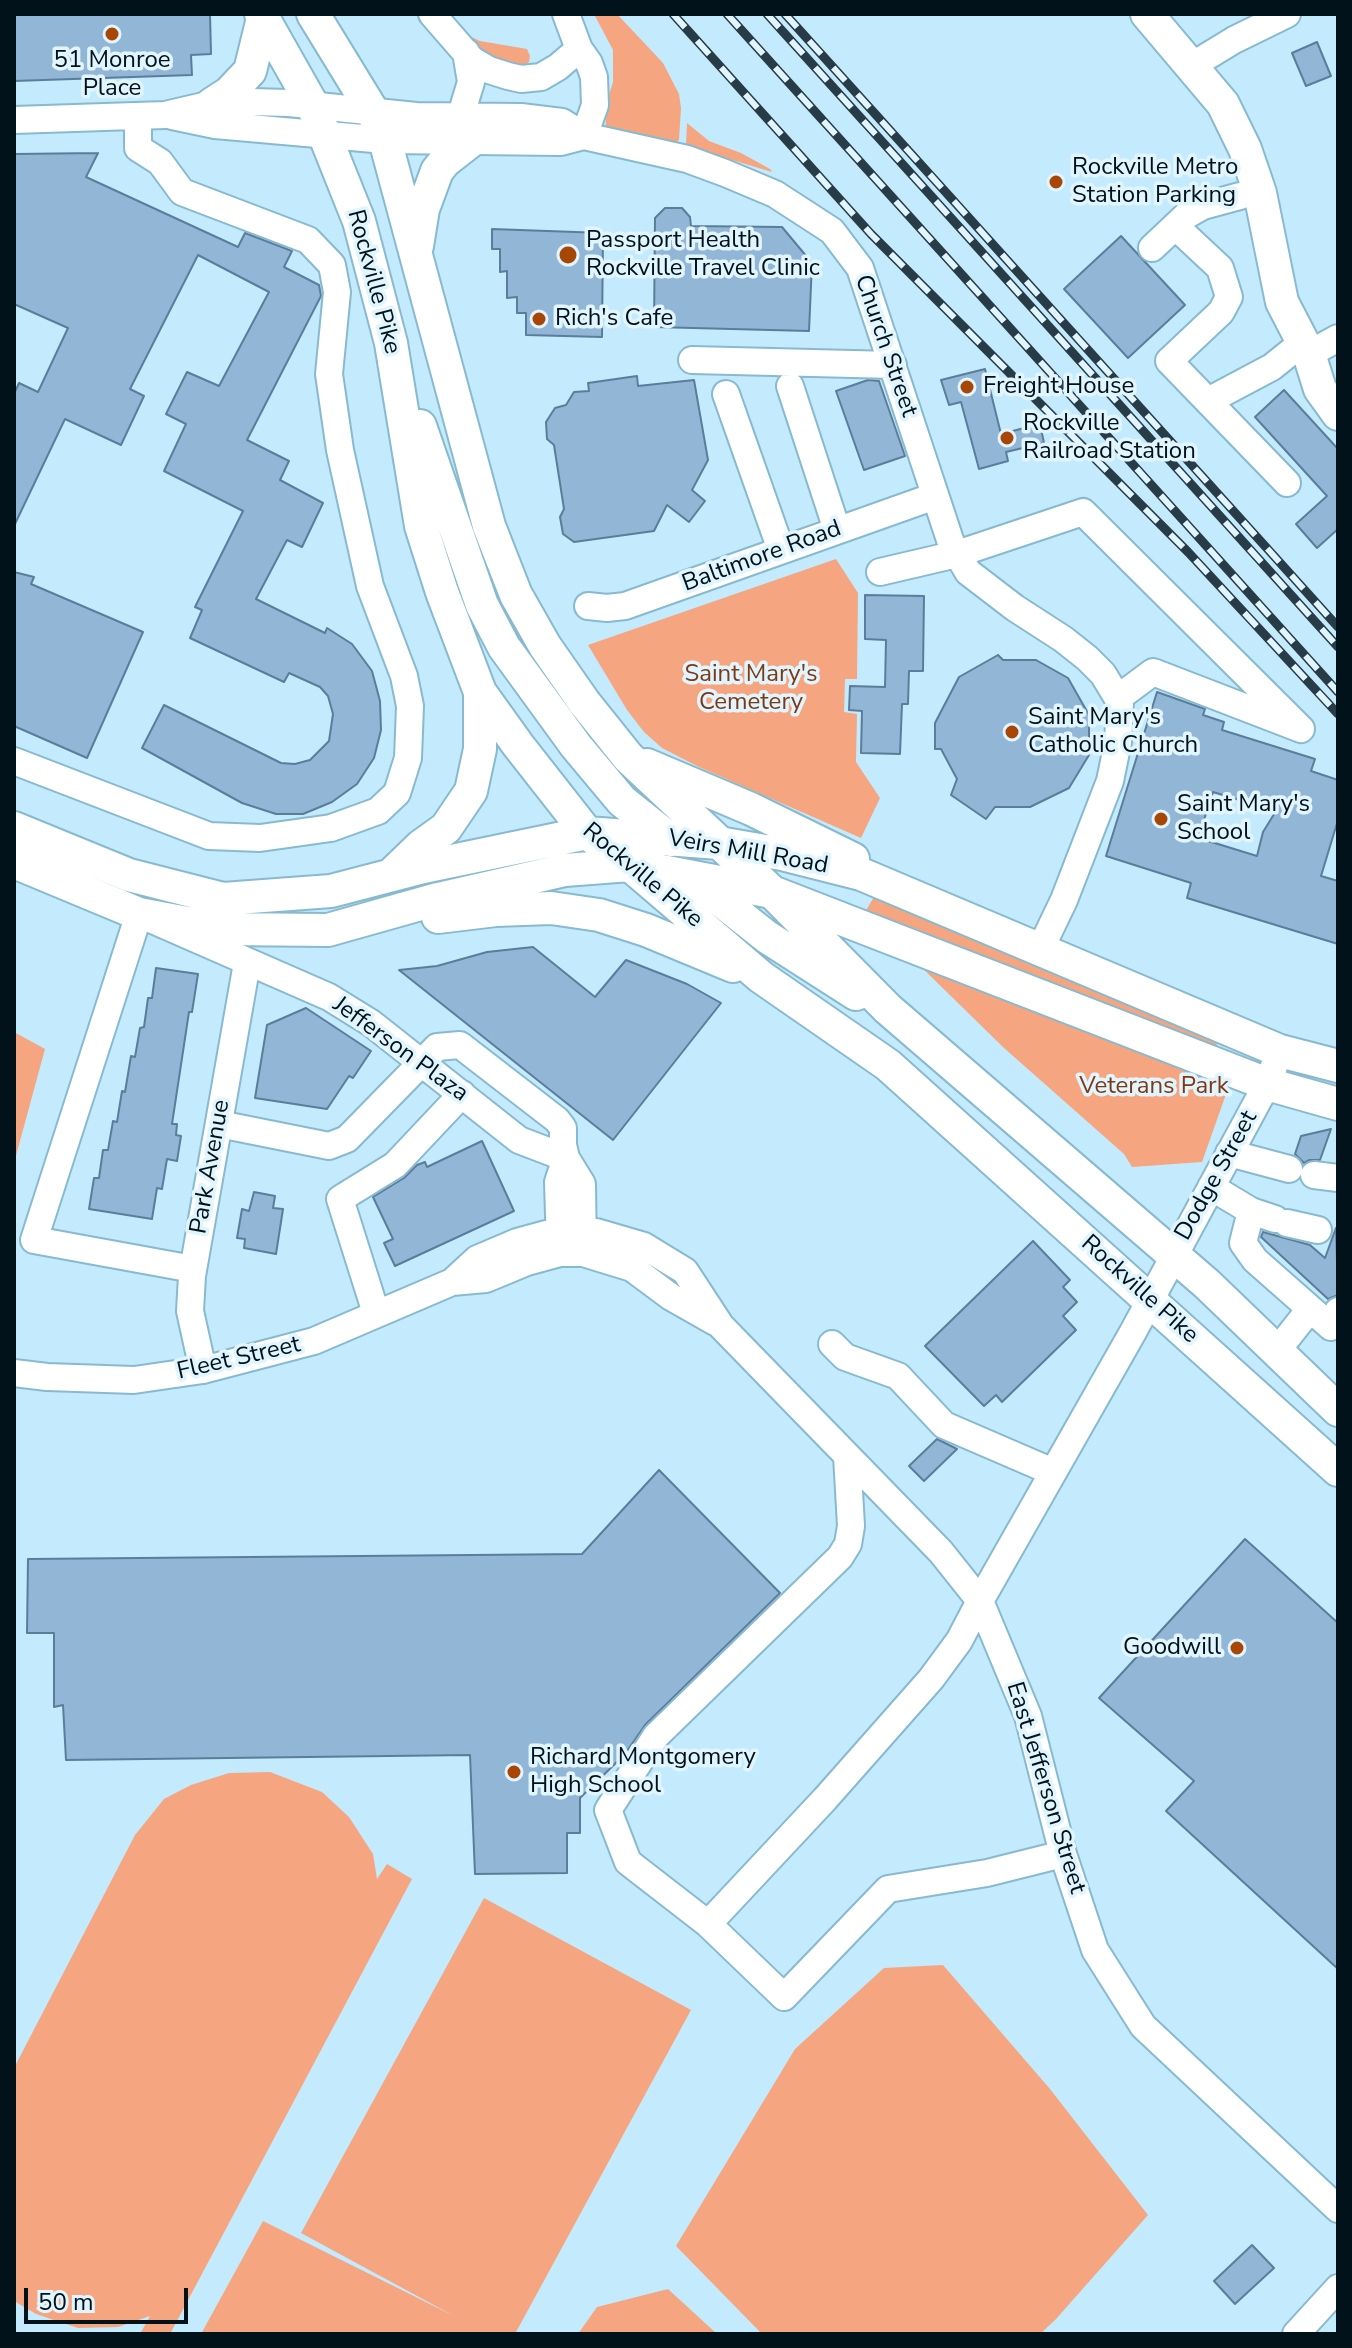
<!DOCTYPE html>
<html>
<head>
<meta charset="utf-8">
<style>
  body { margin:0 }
  #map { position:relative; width:1352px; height:2348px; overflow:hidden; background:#c3ebfd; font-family:"Nunito Sans",sans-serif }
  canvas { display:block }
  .frame { position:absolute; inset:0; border:16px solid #01121a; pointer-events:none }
  .scale { position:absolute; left:24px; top:2288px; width:164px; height:36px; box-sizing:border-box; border:4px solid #01121a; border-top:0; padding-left:10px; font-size:24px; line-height:28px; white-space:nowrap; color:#01121a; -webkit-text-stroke:6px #e1f5fe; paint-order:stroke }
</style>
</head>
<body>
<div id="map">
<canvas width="1352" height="2348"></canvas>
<div class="frame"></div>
<div class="scale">50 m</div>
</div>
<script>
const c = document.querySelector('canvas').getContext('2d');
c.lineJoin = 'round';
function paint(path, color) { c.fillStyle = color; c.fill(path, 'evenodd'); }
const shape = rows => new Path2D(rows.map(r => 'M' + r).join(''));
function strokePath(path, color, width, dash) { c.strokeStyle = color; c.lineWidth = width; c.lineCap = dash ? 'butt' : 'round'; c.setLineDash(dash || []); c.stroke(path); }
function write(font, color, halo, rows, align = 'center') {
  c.font = font + ' "Nunito Sans",sans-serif'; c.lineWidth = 7; c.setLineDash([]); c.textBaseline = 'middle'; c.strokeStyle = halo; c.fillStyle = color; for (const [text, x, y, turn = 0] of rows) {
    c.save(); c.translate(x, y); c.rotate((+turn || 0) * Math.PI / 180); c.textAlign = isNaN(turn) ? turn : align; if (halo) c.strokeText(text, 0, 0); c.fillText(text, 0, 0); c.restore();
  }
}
paint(shape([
  [598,14,617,14,663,63,679,94,681,108,679,140,676,143,605,131,608,98,613,82,613,50,595,16],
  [465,34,480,41,527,49,530,56,529,62,525,65,507,65,480,51],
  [687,123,709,141,741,153,770,169,772,172,686,146],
  [836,559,858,593,857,679,845,679,844,712,857,714,856,762,880,798,861,838,699,767,662,748,644,732,627,710,588,645],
  [877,892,1214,1039,1235,1080,1231,1080,1202,1162,1132,1167,1124,1154,1004,1048,865,912],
  [14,1032,45,1049,14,1163],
  [270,1772,322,1792,349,1817,373,1854,377,1879,387,1864,412,1879,170,2334,140,2334,150,2316,118,2327,78,2328,36,2314,14,2301,14,2068,135,1835,164,1799,191,1785,229,1773],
  [484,1898,691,2010,515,2334,201,2334,263,2221,454,2316,301,2233],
  [943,1965,1050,2089,1148,2215,1056,2319,1040,2334,762,2334,676,2246,795,2049,884,1968],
  [668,2289,717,2334,578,2334,597,2307]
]), '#f5a580');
const building = shape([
  [14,14,210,14,211,54,191,55,192,75,14,81,14,14],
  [1317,42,1331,76,1306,86,1292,53,1317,42],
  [98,153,86,177,238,247,245,233,292,251,284,267,319,285,321,296,247,440,289,461,280,480,323,503,302,547,287,540,256,599,325,633,327,628,352,644,372,671,380,701,381,730,374,758,357,784,332,802,303,814,276,814,242,803,142,748,164,705,281,763,295,764,310,760,329,741,333,714,328,696,320,687,289,673,284,682,190,638,202,610,195,607,243,511,164,471,186,424,166,414,187,372,219,386,269,292,198,255,130,389,144,396,121,445,65,419,14,526,14,394,19,383,38,392,68,328,14,304,14,154,98,153],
  [665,208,682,208,690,217,691,226,782,227,812,263,809,331,654,327,655,218,665,208],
  [492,229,603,233,602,337,526,335,526,313,517,313,517,297,507,298,507,271,500,272,500,249,492,249,492,229],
  [1121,236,1185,305,1128,358,1064,289,1121,236],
  [985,369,1001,434,1040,424,1044,443,1006,452,1008,461,979,469,961,402,949,405,941,380,985,369],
  [637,376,638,386,694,380,708,460,692,490,705,501,689,522,667,505,654,531,574,542,563,534,560,517,564,509,554,445,547,439,546,422,555,408,566,405,574,392,589,391,588,383,637,376],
  [868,380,879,381,905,456,864,470,836,391,868,380],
  [1284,390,1338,449,1338,529,1317,548,1296,524,1327,496,1255,417,1284,390],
  [14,572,34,577,31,584,143,632,87,758,14,726,14,572],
  [865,595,924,596,923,671,909,671,908,704,902,704,900,754,861,753,862,711,849,710,850,686,885,687,886,640,865,639,865,595],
  [998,655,1003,660,1036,660,1068,678,1089,715,1089,755,1069,788,1030,807,995,807,986,819,951,795,957,779,941,749,935,749,935,723,959,677,998,655],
  [1157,692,1205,709,1203,715,1224,722,1222,730,1315,759,1311,771,1338,780,1338,820,1321,876,1338,881,1338,944,1187,898,1191,883,1106,856,1157,692],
  [1213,792,1276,811,1263,832,1257,856,1205,840,1208,828,1202,826,1213,792],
  [533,947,595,997,626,960,687,984,721,1003,613,1140,399,970,437,966,487,952,533,947],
  [156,968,198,974,192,1012,189,1012,172,1124,177,1124,176,1135,181,1136,177,1161,167,1159,162,1189,157,1188,152,1219,89,1209,94,1178,99,1178,103,1150,108,1150,113,1121,117,1122,122,1091,125,1092,131,1056,135,1057,140,1028,144,1027,148,998,152,998,156,968],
  [306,1008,371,1051,353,1078,349,1076,327,1109,255,1098,267,1025,306,1008],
  [1331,1129,1320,1160,1309,1160,1304,1163,1295,1154,1301,1136,1331,1129],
  [482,1141,514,1211,395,1266,384,1243,393,1239,373,1197,404,1178,417,1165,425,1162,427,1167,482,1141],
  [254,1192,275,1196,273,1208,283,1209,276,1254,244,1248,245,1239,237,1238,242,1209,249,1211,254,1192],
  [1336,1228,1338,1295,1328,1299,1261,1237,1263,1232,1310,1245,1325,1258,1336,1228],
  [1033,1241,1070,1280,1063,1287,1077,1302,1063,1316,1076,1330,1002,1402,996,1395,984,1406,925,1346,1033,1241],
  [937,1439,957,1449,924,1481,909,1466,937,1439],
  [659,1470,780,1593,645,1725,625,1754,580,1798,580,1833,567,1833,567,1873,475,1874,470,1755,66,1760,63,1705,54,1707,54,1633,27,1633,28,1559,582,1554,659,1470],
  [1245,1539,1338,1623,1338,1969,1166,1811,1194,1781,1099,1698,1245,1539],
  [1252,2245,1274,2268,1235,2304,1214,2281,1252,2245]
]);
paint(building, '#92b6d6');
strokePath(building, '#5b7d9b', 2);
const minor = shape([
  [432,14,472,60,489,70,508,76,521,79,541,77,558,67,579,49],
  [566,14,579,49,589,63,594,77,595,105,584,136],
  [1193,65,1234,40,1287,14],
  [172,116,215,125,385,140,561,142,584,136],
  [460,118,471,82,466,52],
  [14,120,165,115,212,104,251,102,289,103,416,116,521,117,562,122,584,136,687,159,725,173,775,194,832,231,860,268,951,543,968,572,1015,608,1063,639,1087,658,1103,674,1120,702,1118,742,1110,781,1064,900,1040,950],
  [1175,226,1220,268,1229,297,1221,312,1169,361,1287,483],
  [1152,248,1187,215,1203,206,1240,196],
  [1309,354,1338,338],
  [692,360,893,365],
  [790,386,837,530],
  [726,394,781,550],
  [1208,401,1272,367,1303,342],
  [880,572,957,554,1083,512,1301,729,1153,672,1118,698],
  [588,606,607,608,625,606,935,496],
  [14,761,209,836,260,838,331,828,378,811,397,793,408,758,410,706,404,676,370,586,340,450,329,374,337,292,332,265,308,240,182,192,160,162,138,148,138,116],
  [219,1124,329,1146,347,1139,437,1047,460,1045,557,1120,563,1128,563,1145,566,1158],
  [1229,1153,1289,1169],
  [1314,1175,1338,1178],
  [1211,1187,1251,1211,1275,1219],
  [1251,1211,1243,1243,1255,1260,1331,1327,1338,1311],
  [1287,1223,1318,1230],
  [560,1249,558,1182,566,1158],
  [193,1269,34,1240,139,914,329,997,371,1023,519,1140,566,1158,582,1184,583,1253],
  [452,1282,477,1259,517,1242,546,1234,584,1231,596,1232,644,1246,685,1271,721,1326,941,1552,980,1601,1028,1716,1063,1854,1095,1950,1143,2026,1338,2209],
  [376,1313,340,1199,395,1165,462,1094],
  [832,1344,845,1357,898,1376,944,1425,1053,1472],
  [1276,1352,1310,1309],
  [203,1370,190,1311,192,1276,247,963],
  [14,1373,47,1377,134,1380,203,1370,314,1341,452,1282,486,1279,527,1262,560,1253,583,1253,632,1268,671,1297,715,1322],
  [847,1456,851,1526,848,1544,840,1557,656,1736,608,1810,628,1862,708,1924,784,1997,888,1889,987,1873,1063,1854],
  [708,1924,825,1799,931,1679,959,1641,980,1601,1133,1332,1267,1084,1280,1051],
  [1296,2334,1338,2288]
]);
const major = shape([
  [261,14,313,106,359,221,391,343,421,526,442,592,480,692,518,745,587,833,630,865,761,977,888,1065,1338,1470],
  [313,14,373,112,385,140,489,526,516,595,545,646,584,702,628,757,772,892,888,1009,1207,1284,1338,1410],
  [1147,14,1223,104,1245,149,1260,193,1282,302,1309,354,1320,389,1338,414],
  [212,104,229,93,250,71,263,18],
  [417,246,423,209,437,171,445,161,472,140],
  [420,426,482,605,504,647,576,746,622,801,671,840],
  [647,765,751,809,853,859],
  [14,828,129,875,223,899,331,891,423,867,587,833,719,843,782,854,861,874,1280,1051,1338,1066],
  [14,862,139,914,219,929,328,930,438,899,565,870,630,865,772,892,1267,1084,1338,1104],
  [392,874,421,846,446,828,471,791,480,749,480,692],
  [695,880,767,937,856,994],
  [438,917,496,910,551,908,599,915,646,930,733,966]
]);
strokePath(minor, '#88bacf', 30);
strokePath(major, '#88bacf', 36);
strokePath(minor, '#fff', 26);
strokePath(major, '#fff', 32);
const rail = shape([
  [673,14,871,234,1188,552,1338,714],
  [727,14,1338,692],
  [767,14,1338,647],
  [785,14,1338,627]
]);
strokePath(rail, '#273c46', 9);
strokePath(rail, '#e1f5fe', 6, [18]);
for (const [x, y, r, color] of [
  [112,34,8,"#a84605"],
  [1056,182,8,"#a84605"],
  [568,255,10,"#a84605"],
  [539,319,8,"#a84605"],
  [967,387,8,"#a84605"],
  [1007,438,8,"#a84605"],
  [1012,732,8,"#a84605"],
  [1161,819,8,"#a84605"],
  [1237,1648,8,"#a84605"],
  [514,1772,8,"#a84605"]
]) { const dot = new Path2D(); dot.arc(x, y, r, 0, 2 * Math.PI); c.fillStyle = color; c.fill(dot); strokePath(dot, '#e1f5fe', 3); }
write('24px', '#01121a', '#e1f5fe', [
  ["51 Monroe",112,61,"center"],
  ["Place",112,89,"center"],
  ["Rockville Metro",1072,168],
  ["Station Parking",1072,196],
  ["Passport Health",586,241],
  ["Rockville Travel Clinic",586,269],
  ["Rich's Cafe",555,319],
  ["Freight House",983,387],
  ["Rockville",1023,424],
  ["Railroad Station",1023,452],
  ["Saint Mary's",1028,718],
  ["Catholic Church",1028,746],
  ["Saint Mary's",1177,805],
  ["School",1177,833],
  ["Goodwill",1221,1648,"right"],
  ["Richard Montgomery",530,1758],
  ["High School",530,1786]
], 'left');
write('24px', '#01121a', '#e1f5fe', [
  ["Rockville Pike",373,282,75],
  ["Church Street",885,346,71],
  ["Baltimore Road",762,557,-20],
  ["Veirs Mill Road",748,853,10],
  ["Rockville Pike",642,876,40],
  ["Jefferson Plaza",400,1050,36],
  ["Park Avenue",211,1167,-80],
  ["Dodge Street",1217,1176,-61],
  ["Rockville Pike",1139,1290,42],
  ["Fleet Street",239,1359,-13],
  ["East Jefferson Street",1045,1788,73]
]);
write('24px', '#7e3914', '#e1f5fe', [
  ["Saint Mary's",751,675],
  ["Cemetery",751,703],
  ["Veterans Park",1154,1087]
]);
</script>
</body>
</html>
